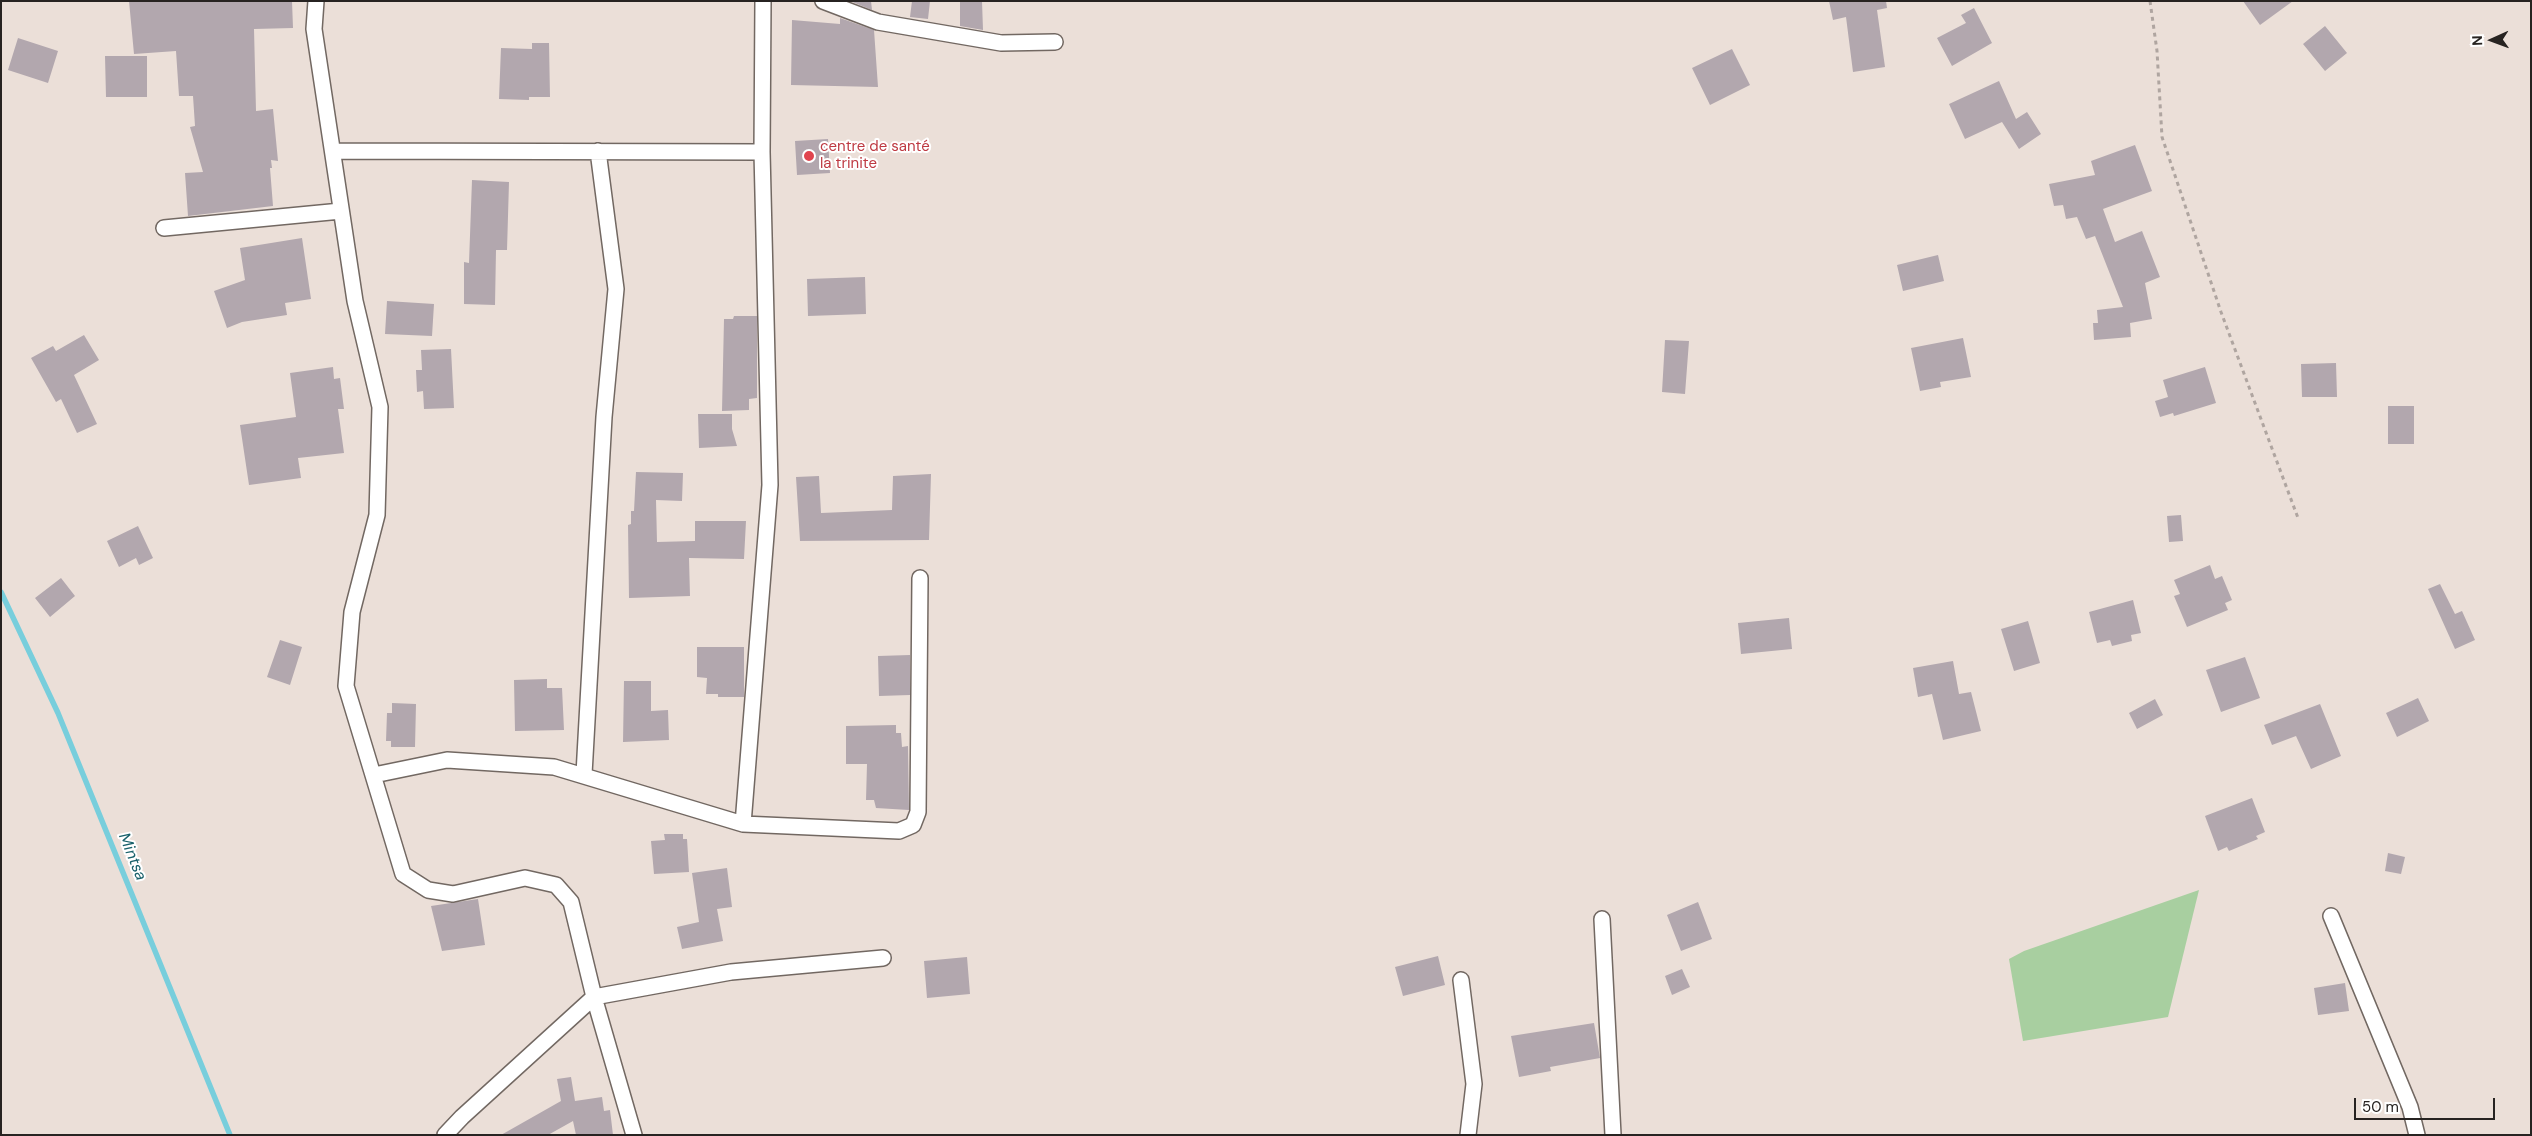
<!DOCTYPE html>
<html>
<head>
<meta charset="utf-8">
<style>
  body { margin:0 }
  #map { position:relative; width:2532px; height:1136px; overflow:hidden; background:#ebdfd8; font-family:"DM Sans",sans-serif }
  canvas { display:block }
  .frame { position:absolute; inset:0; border:2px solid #272321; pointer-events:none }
  .north { position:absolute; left:2467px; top:15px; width:50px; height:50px; -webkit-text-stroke:4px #fff; paint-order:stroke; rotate:268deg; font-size:14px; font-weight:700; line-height:20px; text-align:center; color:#272321 }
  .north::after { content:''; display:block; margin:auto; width:18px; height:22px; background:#272321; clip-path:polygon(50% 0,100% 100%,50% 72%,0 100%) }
  .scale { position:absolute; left:2354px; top:1098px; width:141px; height:22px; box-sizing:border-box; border:2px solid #272321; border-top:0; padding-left:6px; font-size:15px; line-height:18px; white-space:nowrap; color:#272321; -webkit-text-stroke:4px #fff; paint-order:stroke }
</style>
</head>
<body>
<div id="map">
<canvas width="2532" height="1136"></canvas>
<div class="frame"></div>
<div class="north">N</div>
<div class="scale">50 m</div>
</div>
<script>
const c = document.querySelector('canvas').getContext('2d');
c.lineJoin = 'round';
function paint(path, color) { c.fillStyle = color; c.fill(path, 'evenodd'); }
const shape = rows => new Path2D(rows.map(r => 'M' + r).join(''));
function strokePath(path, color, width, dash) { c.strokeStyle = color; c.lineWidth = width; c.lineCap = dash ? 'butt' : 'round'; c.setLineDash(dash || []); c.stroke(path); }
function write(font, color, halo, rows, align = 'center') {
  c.font = font + ' "DM Sans",sans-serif'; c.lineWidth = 4; c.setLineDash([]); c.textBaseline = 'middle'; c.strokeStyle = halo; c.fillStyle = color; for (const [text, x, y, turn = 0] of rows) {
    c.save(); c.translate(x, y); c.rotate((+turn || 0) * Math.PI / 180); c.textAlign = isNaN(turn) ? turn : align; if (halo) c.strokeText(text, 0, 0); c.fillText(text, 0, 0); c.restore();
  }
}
paint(shape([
  [2199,890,2168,1017,2023,1041,2009,959,2024,951]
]), '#a8cfa0');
strokePath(shape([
  [1,592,58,713,230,1135]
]), '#78cedc', 5.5);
paint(shape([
  [129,1,292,1,293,28,254,29,256,111,273,109,278,161,271,160,272,168,270,168,273,206,188,216,185,173,203,172,190,127,195,126,193,96,179,96,176,51,134,54],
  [850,1,871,1,872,10],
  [912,1,930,1,928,19,910,17],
  [960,1,982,1,983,30,960,26],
  [1829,1,1886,1,1887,8,1877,10,1885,67,1853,72,1846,17,1833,20],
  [2243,1,2293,1,2260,25],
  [1974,8,1992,43,1952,66,1937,38,1966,23,1961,15],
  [840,18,874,30,878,87,791,85,792,20,840,24],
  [2325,26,2347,53,2325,71,2303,44],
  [18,38,58,51,48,83,8,70],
  [532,43,549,43,550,97,529,97,529,100,499,99,501,48,532,49],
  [1732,49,1750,85,1710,105,1692,68],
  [105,56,147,56,147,97,106,97],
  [1999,81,2016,119,2027,112,2041,134,2019,149,2002,122,1965,139,1949,104],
  [828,139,830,173,797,175,795,141],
  [2135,145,2152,191,2103,209,2115,242,2142,231,2160,277,2145,283,2152,319,2130,323,2131,337,2094,340,2093,323,2098,323,2097,310,2123,307,2095,236,2086,239,2077,217,2066,219,2063,205,2054,206,2049,184,2095,175,2091,161],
  [472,180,509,182,507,250,496,250,495,305,464,304,464,262,469,263],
  [302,238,311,299,285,303,287,315,242,322,227,328,214,291,245,280,240,248],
  [1938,255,1944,281,1903,291,1897,265],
  [865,277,866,314,808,316,807,279],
  [387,301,434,304,432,336,385,334],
  [734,316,757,316,757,398,749,399,749,410,722,411,724,319,733,319],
  [84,335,99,360,74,375,97,424,77,433,61,399,56,402,31,358,53,346,56,351],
  [1963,338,1971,377,1940,382,1941,387,1920,391,1911,348],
  [1665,340,1689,341,1685,394,1662,392],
  [451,349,454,408,424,409,423,391,417,392,416,370,422,370,421,350],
  [2336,363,2337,397,2302,397,2301,364],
  [333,367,334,379,340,378,344,409,338,409,344,453,298,458,301,478,249,485,240,425,296,417,290,373],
  [2205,367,2216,403,2174,416,2173,413,2160,417,2155,401,2168,397,2163,380],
  [2388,406,2414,406,2414,444,2388,444],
  [698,414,732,414,732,429,737,446,699,448],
  [636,472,683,473,682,501,656,500,657,542,695,541,695,521,746,521,744,559,689,558,690,596,629,598,628,525,631,524,631,511,634,511],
  [931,474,929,540,800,541,796,477,819,476,821,513,892,510,893,476],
  [2181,515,2183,541,2169,542,2167,516],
  [138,526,153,558,139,565,136,558,119,567,107,541],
  [2210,565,2215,579,2222,576,2232,600,2225,603,2228,610,2187,627,2174,596,2180,594,2174,580],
  [61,578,75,596,50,617,35,598],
  [2440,584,2455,614,2462,611,2475,640,2455,649,2428,589],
  [2133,600,2141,633,2131,635,2132,641,2112,646,2110,640,2097,643,2089,612],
  [1789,618,1792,649,1741,654,1738,623],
  [2028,621,2040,663,2014,671,2001,629],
  [280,640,302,647,290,685,267,677],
  [697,647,744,647,744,697,718,697,718,694,706,694,707,678,697,677],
  [910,655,910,695,879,696,878,656],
  [2245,657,2260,698,2221,712,2206,670],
  [1953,661,1959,694,1971,692,1981,731,1943,740,1932,694,1918,697,1913,668],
  [547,679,547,688,562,688,564,730,515,731,514,680],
  [624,681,651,681,651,711,668,710,669,740,623,742],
  [2418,698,2429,721,2397,737,2386,713],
  [2155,699,2163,715,2137,729,2129,713],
  [392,703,416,704,415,747,391,747,391,741,386,741,387,713,392,713],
  [2320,704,2341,756,2311,769,2296,736,2272,745,2264,725],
  [896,725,896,733,901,733,902,747,908,746,909,810,876,808,874,800,866,800,867,764,846,764,846,726],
  [2252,798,2265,832,2256,836,2258,839,2229,851,2227,847,2218,851,2205,816],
  [664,834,683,834,683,839,687,839,689,872,654,874,651,841,665,840],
  [2388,853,2405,857,2401,874,2385,871],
  [727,868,732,907,717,909,723,941,682,949,677,927,699,922,692,873],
  [478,899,485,945,442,951,431,906],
  [1698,902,1712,939,1681,951,1667,915],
  [1438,956,1445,985,1403,996,1395,967],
  [967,957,970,994,927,998,924,961],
  [1682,969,1690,987,1672,995,1665,976],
  [2345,983,2349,1011,2318,1015,2314,988],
  [1594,1023,1600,1058,1550,1067,1551,1071,1519,1077,1511,1036],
  [571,1077,575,1101,602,1097,604,1111,610,1110,613,1135,576,1135,573,1121,548,1135,501,1135,561,1101,557,1079]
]), '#b2a7ae');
const minor = shape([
  [316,1,314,29,355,301,380,407,377,515,352,612,346,686,403,874,428,890,453,894,525,878,556,885,571,902,594,997,634,1135],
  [823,1,878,22,1001,43,1055,42],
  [333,151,762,152],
  [164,228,341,211],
  [584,774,604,417,616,289,598,151],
  [374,775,447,760,554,767,743,824,899,831,913,825,918,812,920,578],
  [743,824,770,485,762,152,763,1],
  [2331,916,2410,1107,2417,1135],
  [1602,919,1613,1135],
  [1461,980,1474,1084,1468,1135],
  [445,1135,462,1117,594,997,731,972,883,958]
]);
strokePath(minor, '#726862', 18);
strokePath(shape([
  [2150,1,2157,51,2162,137,2221,312,2298,518]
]), '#afa5a0', 3, [4, 4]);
strokePath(minor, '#fff', 15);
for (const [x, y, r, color] of [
  [809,156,6,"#e0444e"]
]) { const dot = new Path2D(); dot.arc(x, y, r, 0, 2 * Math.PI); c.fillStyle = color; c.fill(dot); strokePath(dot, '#fff', 2); }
write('15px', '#be3a42', '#fff', [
  ["centre de santé",820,147],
  ["la trinite",820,164]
], 'left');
write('italic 16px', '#19616b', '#fff', [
  ["Mintsa",132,857,68]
]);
</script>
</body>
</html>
